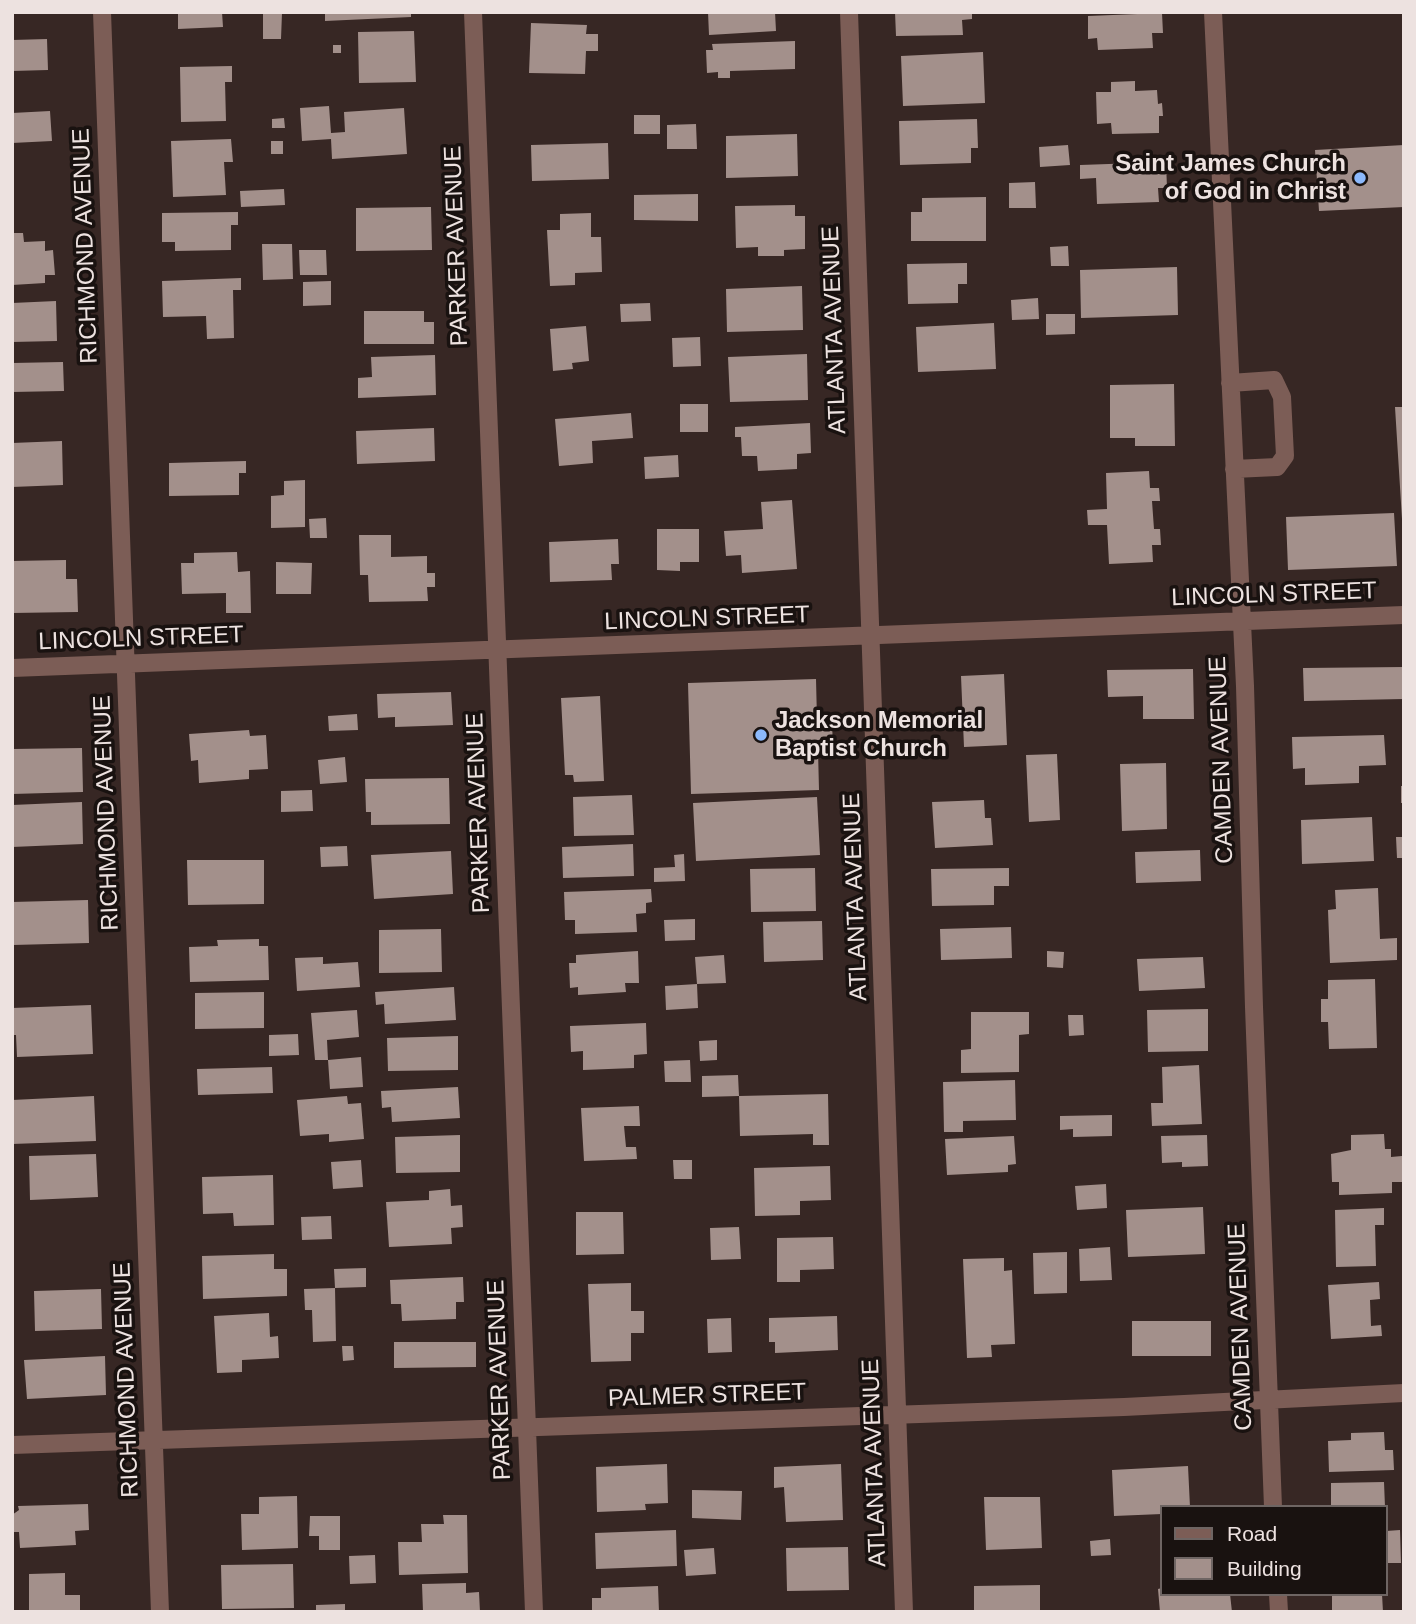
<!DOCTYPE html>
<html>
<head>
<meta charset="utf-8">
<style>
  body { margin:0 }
  #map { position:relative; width:1416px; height:1624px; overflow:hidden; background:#372724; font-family:Arial,sans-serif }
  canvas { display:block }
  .frame { position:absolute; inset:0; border:14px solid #ede2e0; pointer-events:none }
  .legend { position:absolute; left:1160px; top:1505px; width:228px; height:91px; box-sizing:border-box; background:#191210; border:2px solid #6e6563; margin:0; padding:9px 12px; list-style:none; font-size:21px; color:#ede2e0 }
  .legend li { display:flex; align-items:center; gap:14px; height:35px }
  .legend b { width:35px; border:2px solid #6e6563 }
</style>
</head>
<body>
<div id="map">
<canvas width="1416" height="1624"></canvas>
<div class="frame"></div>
<ul class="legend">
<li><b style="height:9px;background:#7c5d56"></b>Road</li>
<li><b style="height:19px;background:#a3908b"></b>Building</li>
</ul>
</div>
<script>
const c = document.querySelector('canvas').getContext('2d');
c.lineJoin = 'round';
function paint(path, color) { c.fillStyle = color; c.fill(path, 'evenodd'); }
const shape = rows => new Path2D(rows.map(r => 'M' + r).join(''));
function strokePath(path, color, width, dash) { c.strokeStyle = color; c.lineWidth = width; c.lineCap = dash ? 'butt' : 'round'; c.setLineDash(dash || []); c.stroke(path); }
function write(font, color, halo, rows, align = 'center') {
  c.font = font + ' Arial,sans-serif'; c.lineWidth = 7; c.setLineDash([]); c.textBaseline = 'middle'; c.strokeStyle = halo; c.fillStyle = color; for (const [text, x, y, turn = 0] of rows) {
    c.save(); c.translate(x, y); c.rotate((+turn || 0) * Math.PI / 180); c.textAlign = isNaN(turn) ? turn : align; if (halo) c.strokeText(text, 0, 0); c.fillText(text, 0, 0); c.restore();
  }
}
paint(shape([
  [178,12,222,12,223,27,178,29],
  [325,12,411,12,411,17,325,21],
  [708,12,775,12,776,31,709,35],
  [895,12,972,12,972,19,962,20,963,35,896,36],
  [263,13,282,13,281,39,263,39],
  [1162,13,1163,33,1152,33,1153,48,1098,50,1097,38,1088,39,1088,16],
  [531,23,587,25,586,34,598,34,598,51,586,51,585,74,529,73],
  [414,31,416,82,359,83,358,32],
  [47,39,48,70,12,71,12,40],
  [795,41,795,69,730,71,730,78,718,78,718,72,707,73,706,50,713,50,712,44],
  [333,45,341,45,341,53,333,53],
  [983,52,985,103,903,106,901,56],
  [232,66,232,82,225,82,226,121,181,122,180,67],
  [1135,81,1135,91,1157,90,1158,104,1162,103,1163,116,1159,116,1159,133,1112,134,1111,123,1097,124,1096,92,1111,92,1111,82],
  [329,106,331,133,345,132,344,112,404,108,407,154,332,159,331,139,302,141,300,108],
  [50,111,52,141,12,143,12,113],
  [634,115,660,115,660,134,634,134],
  [284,118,285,128,272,128,272,119],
  [977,119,978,148,971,148,971,163,900,165,899,121],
  [696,124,697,149,667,149,667,125],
  [797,134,798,176,726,178,726,136],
  [231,139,233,162,224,162,226,195,173,197,171,141],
  [271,141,283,141,283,154,271,154],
  [608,143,609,179,532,181,531,145],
  [1068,145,1070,165,1040,167,1039,147],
  [1404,145,1404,207,1319,211,1315,150],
  [1166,162,1167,188,1158,188,1159,202,1097,204,1096,178,1080,179,1080,165],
  [1035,182,1036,208,1009,208,1009,183],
  [284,189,285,205,241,207,240,191],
  [698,194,698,221,634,220,634,195],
  [986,197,986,241,911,241,911,212,922,212,922,198],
  [795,205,795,216,805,216,805,249,784,250,784,256,758,256,758,247,736,248,735,206],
  [431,207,432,250,356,251,356,208],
  [238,212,238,225,231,225,231,250,175,251,175,242,162,242,162,213],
  [591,213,591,237,601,237,602,272,575,273,575,285,550,286,547,230,560,230,560,214],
  [12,233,23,233,24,242,45,241,45,251,53,250,55,275,45,275,45,283,12,285],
  [262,244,292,244,293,279,263,280],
  [1068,246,1069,266,1051,266,1050,247],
  [299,250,326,250,327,275,300,275],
  [967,263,967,284,958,284,958,303,908,304,907,264],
  [1177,267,1178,315,1081,318,1080,270],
  [241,278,241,290,233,290,234,338,207,339,206,316,163,317,162,281],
  [331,281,331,305,303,306,303,282],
  [802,286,803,330,727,332,726,289],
  [1038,298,1039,319,1012,320,1011,300],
  [56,301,57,341,12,342,12,303],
  [650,303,651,321,621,322,620,304],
  [364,311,424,311,424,322,434,322,434,344,364,344],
  [1046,314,1075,314,1075,334,1046,335],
  [994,323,996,369,918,372,916,327],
  [586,326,589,361,572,363,573,369,553,371,550,329],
  [700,337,701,366,673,367,672,338],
  [807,354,808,400,730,402,728,357],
  [435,355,436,395,358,398,358,378,372,377,371,357],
  [63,362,64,391,12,392,12,363],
  [1174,384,1175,446,1135,446,1135,438,1110,438,1110,385],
  [680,404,708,404,708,432,680,432],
  [1395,407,1404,407,1404,519,1402,519],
  [631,413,633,438,592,441,593,463,559,466,555,419],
  [810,423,811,453,797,454,797,469,758,471,757,456,742,456,741,437,735,437,735,427],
  [434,428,435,461,357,464,356,431],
  [62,441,63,485,12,487,12,443],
  [678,455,679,477,645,479,644,457],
  [246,461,246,473,239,473,239,495,169,496,169,463],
  [1149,471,1150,488,1159,488,1160,501,1152,501,1154,529,1160,529,1161,545,1152,545,1153,562,1109,564,1107,525,1088,525,1087,510,1107,509,1106,473],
  [305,480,305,527,271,528,271,496,284,495,284,481],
  [792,500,797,569,742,573,741,555,726,556,724,531,763,529,761,502],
  [1394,513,1397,566,1288,570,1286,517],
  [326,518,327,538,310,538,309,519],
  [657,529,699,529,699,562,680,562,680,571,657,570],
  [359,535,391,535,391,557,427,556,427,573,435,573,435,587,427,587,428,601,369,602,368,575,360,575],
  [618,539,619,564,611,564,612,580,550,582,549,542],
  [237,552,238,572,250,571,251,613,226,613,226,593,182,594,181,563,194,563,194,553],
  [66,560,66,579,77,579,78,612,12,613,12,561],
  [276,562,312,563,311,594,276,594],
  [1404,667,1404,699,1304,701,1303,668],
  [1193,669,1194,719,1143,719,1143,696,1108,697,1107,670],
  [1004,674,1007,745,964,747,961,676],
  [816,679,817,720,832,720,833,750,818,750,819,790,691,794,688,683],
  [451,692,453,725,395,727,395,717,378,718,377,694],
  [600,696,604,781,574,782,573,775,565,775,561,698],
  [357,714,358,730,329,731,328,716],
  [249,730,250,736,266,735,268,769,249,770,249,779,199,783,198,760,191,761,189,734],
  [1384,735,1386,765,1359,766,1359,783,1305,785,1305,768,1293,769,1292,737],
  [82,748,83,792,12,794,12,749],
  [1057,754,1060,820,1029,822,1026,755],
  [345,757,347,782,320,784,318,760],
  [1166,763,1167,829,1122,831,1120,764],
  [449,778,450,824,371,825,371,812,366,812,365,779],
  [1401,786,1404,786,1404,803,1401,803],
  [312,790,313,811,281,812,281,791],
  [632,795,634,835,574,836,573,797],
  [817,797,820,855,696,861,693,803],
  [984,800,985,818,991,818,993,845,935,848,932,802],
  [82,802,83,844,12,847,12,805],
  [1372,817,1374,861,1302,864,1301,820],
  [1396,837,1404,837,1404,858,1397,858],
  [633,844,634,876,563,878,562,847],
  [347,846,348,866,321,867,320,847],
  [1200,850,1201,881,1136,883,1135,852],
  [451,851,453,894,374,899,371,855],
  [684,854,685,881,654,882,654,868,675,867,674,855],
  [187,860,264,860,264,904,188,905],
  [815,868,816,911,751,912,750,869],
  [1009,868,1009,886,994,886,994,905,932,906,931,869],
  [1378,888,1380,939,1397,938,1397,960,1330,963,1328,910,1336,909,1335,890],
  [651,889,652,902,646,903,646,913,636,914,637,932,575,934,575,920,565,920,564,892],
  [88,900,89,943,13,945,12,902],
  [695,919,695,940,665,941,664,920],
  [822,921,823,960,764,962,763,922],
  [1011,927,1012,958,941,960,940,929],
  [441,929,442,972,379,973,379,930],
  [259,939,259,946,268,946,269,980,190,982,189,947,218,946,217,940],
  [638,951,639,983,625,983,626,992,578,995,578,987,570,988,569,963,576,963,576,955],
  [1047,951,1064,952,1063,968,1047,967],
  [724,955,726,983,697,984,698,1008,666,1010,665,986,697,984,695,957],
  [323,957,323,964,358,962,360,987,297,991,295,958],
  [1203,957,1205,988,1139,991,1137,959],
  [1375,979,1377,1048,1329,1049,1328,1022,1321,1022,1321,999,1328,999,1328,980],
  [454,987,456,1020,385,1024,384,1004,376,1005,375,992],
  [264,992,264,1028,195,1029,195,993],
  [91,1005,93,1054,17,1057,16,1035,12,1035,12,1008],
  [1208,1009,1208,1051,1148,1052,1147,1010],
  [357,1010,359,1037,327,1040,328,1060,315,1060,311,1013],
  [971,1012,1029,1012,1029,1034,1019,1035,1019,1072,961,1073,961,1050,971,1049],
  [1068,1015,1083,1015,1084,1035,1069,1036],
  [646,1023,647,1054,634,1055,634,1068,583,1070,583,1051,571,1052,570,1026],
  [298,1034,299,1055,269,1056,269,1035],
  [458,1036,458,1070,388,1071,387,1038],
  [717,1040,717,1060,700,1061,699,1041],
  [361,1057,363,1087,330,1089,328,1060],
  [690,1060,691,1082,665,1082,664,1061],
  [1199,1065,1202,1124,1152,1126,1151,1103,1163,1103,1162,1067],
  [272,1067,273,1093,198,1095,197,1069],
  [738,1075,739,1096,702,1097,702,1076],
  [1015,1080,1016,1120,963,1121,963,1132,944,1132,943,1082],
  [458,1087,460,1118,392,1122,391,1107,382,1108,381,1091],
  [828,1094,829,1145,813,1145,813,1134,740,1136,739,1096],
  [94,1096,96,1141,12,1144,12,1100],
  [347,1096,348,1104,361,1103,364,1139,329,1142,329,1134,300,1136,297,1100],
  [639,1106,640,1126,624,1126,626,1147,636,1147,637,1159,584,1161,581,1108],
  [1112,1115,1112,1136,1073,1137,1073,1129,1060,1130,1060,1116],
  [1384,1134,1385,1149,1391,1149,1391,1157,1402,1156,1402,1182,1392,1182,1392,1193,1339,1195,1339,1182,1332,1182,1331,1154,1351,1150,1351,1135],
  [460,1135,460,1172,396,1173,395,1137],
  [1207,1135,1208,1166,1182,1167,1182,1162,1162,1163,1161,1136],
  [1014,1136,1016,1164,1008,1165,1008,1172,947,1175,945,1139],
  [96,1154,98,1197,30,1200,29,1156],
  [361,1160,363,1187,333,1189,331,1162],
  [673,1160,692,1160,692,1179,674,1179],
  [830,1166,831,1200,800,1201,800,1215,755,1216,754,1168],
  [273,1175,274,1225,234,1226,233,1213,203,1214,202,1177],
  [1106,1184,1107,1208,1077,1210,1075,1186],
  [450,1189,451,1206,462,1205,463,1227,451,1228,452,1244,389,1247,386,1202,429,1200,429,1191],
  [1203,1207,1205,1254,1128,1257,1126,1210],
  [1384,1208,1384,1225,1375,1225,1376,1266,1336,1267,1335,1210],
  [576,1212,623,1212,624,1254,576,1255],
  [331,1216,332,1239,302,1240,301,1217],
  [739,1227,741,1259,711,1260,710,1228],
  [833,1237,834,1269,800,1270,800,1282,777,1282,777,1238],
  [1110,1247,1112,1280,1080,1281,1079,1249],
  [1067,1252,1067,1293,1034,1294,1033,1253],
  [274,1254,274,1269,287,1269,287,1296,203,1299,202,1256],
  [1004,1258,1004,1271,1012,1270,1015,1344,991,1345,992,1357,967,1358,963,1259],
  [366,1268,366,1287,335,1288,334,1269],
  [463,1277,464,1302,456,1302,456,1319,402,1321,401,1304,391,1304,390,1280],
  [1379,1282,1380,1299,1370,1300,1371,1326,1381,1325,1382,1336,1331,1339,1328,1285],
  [631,1283,631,1311,644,1311,644,1333,631,1333,631,1361,591,1362,588,1284],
  [335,1288,336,1341,313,1342,312,1310,305,1310,304,1289],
  [101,1289,102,1329,35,1331,34,1291],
  [269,1313,270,1337,278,1336,279,1358,242,1360,242,1372,217,1373,214,1316],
  [837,1316,838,1350,775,1353,775,1342,769,1342,769,1318],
  [731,1318,732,1352,708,1353,707,1319],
  [1132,1321,1211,1321,1211,1356,1132,1356],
  [394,1342,476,1342,476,1367,394,1368],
  [342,1346,353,1346,354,1360,343,1361],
  [105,1356,106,1395,27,1399,24,1360],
  [1384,1432,1385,1450,1393,1450,1394,1470,1329,1472,1328,1441,1351,1440,1351,1433],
  [667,1464,668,1503,645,1504,646,1510,597,1512,596,1467],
  [841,1464,843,1520,786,1522,784,1487,774,1488,774,1467],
  [1188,1466,1190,1507,1162,1507,1162,1514,1114,1516,1112,1470],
  [1384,1482,1385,1507,1331,1507,1331,1483],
  [692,1490,742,1491,741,1520,692,1518],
  [297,1496,298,1548,242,1550,241,1514,259,1514,259,1497],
  [984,1497,1040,1497,1042,1548,986,1550],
  [88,1504,89,1530,75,1531,76,1545,20,1548,19,1532,12,1532,12,1515,19,1510,18,1506],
  [443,1515,467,1515,468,1573,399,1575,398,1542,422,1542,421,1524,444,1524],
  [310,1516,340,1516,340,1550,319,1550,319,1536,309,1536],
  [676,1530,677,1566,596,1569,595,1533],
  [1400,1530,1401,1563,1386,1563,1386,1531],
  [1110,1539,1111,1555,1091,1556,1090,1541],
  [848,1547,849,1590,787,1591,786,1548],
  [714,1548,716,1574,686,1576,684,1550],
  [375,1555,376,1583,350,1584,349,1556],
  [293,1564,294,1608,222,1609,221,1565],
  [65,1573,65,1595,80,1595,80,1612,29,1612,29,1574],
  [466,1583,466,1593,479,1592,480,1612,423,1612,422,1584],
  [1040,1585,1040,1612,974,1612,974,1586],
  [658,1586,659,1612,592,1612,592,1598,601,1598,601,1588],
  [1162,1588,1162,1594,1230,1594,1232,1612,1160,1612,1158,1589],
  [1332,1594,1382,1594,1383,1612,1332,1612],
  [345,1604,345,1612,316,1612,316,1605]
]), '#a3908b');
strokePath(shape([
  [102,12,160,1612],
  [473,12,534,1612],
  [849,12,904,1612],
  [1213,12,1245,686,1254,1007,1273,1507],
  [1230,383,1274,380,1282,397,1285,456,1277,467,1234,469],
  [12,668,1404,615],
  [12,1445,1124,1407,1404,1393],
  [1278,1594,1279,1612]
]), '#7c5d56', 18);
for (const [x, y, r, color] of [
  [1360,178,7,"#8cb9fc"],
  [761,735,7,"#8cb9fc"]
]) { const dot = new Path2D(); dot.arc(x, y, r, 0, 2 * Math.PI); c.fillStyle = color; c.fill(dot); strokePath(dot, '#191210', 2.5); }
write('bold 24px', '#ede2e0', '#191210', [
  ["Saint James Church",1346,164],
  ["of God in Christ",1346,192],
  ["Jackson Memorial",775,721,"left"],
  ["Baptist Church",775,749,"left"]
], 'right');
write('24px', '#ede2e0', '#191210', [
  ["RICHMOND AVENUE",86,246,-92],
  ["PARKER AVENUE",457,246,-92],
  ["ATLANTA AVENUE",835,330,-92],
  ["LINCOLN STREET",1274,595,-2],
  ["LINCOLN STREET",707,619,-2],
  ["LINCOLN STREET",141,639,-2],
  ["CAMDEN AVENUE",1222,760,-92],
  ["RICHMOND AVENUE",107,813,-92],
  ["PARKER AVENUE",479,813,-92],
  ["ATLANTA AVENUE",856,897,-92],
  ["CAMDEN AVENUE",1241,1327,-92],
  ["RICHMOND AVENUE",127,1380,-92],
  ["PARKER AVENUE",500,1380,-92],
  ["PALMER STREET",707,1396,-2],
  ["ATLANTA AVENUE",875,1463,-92]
]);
</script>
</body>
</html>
